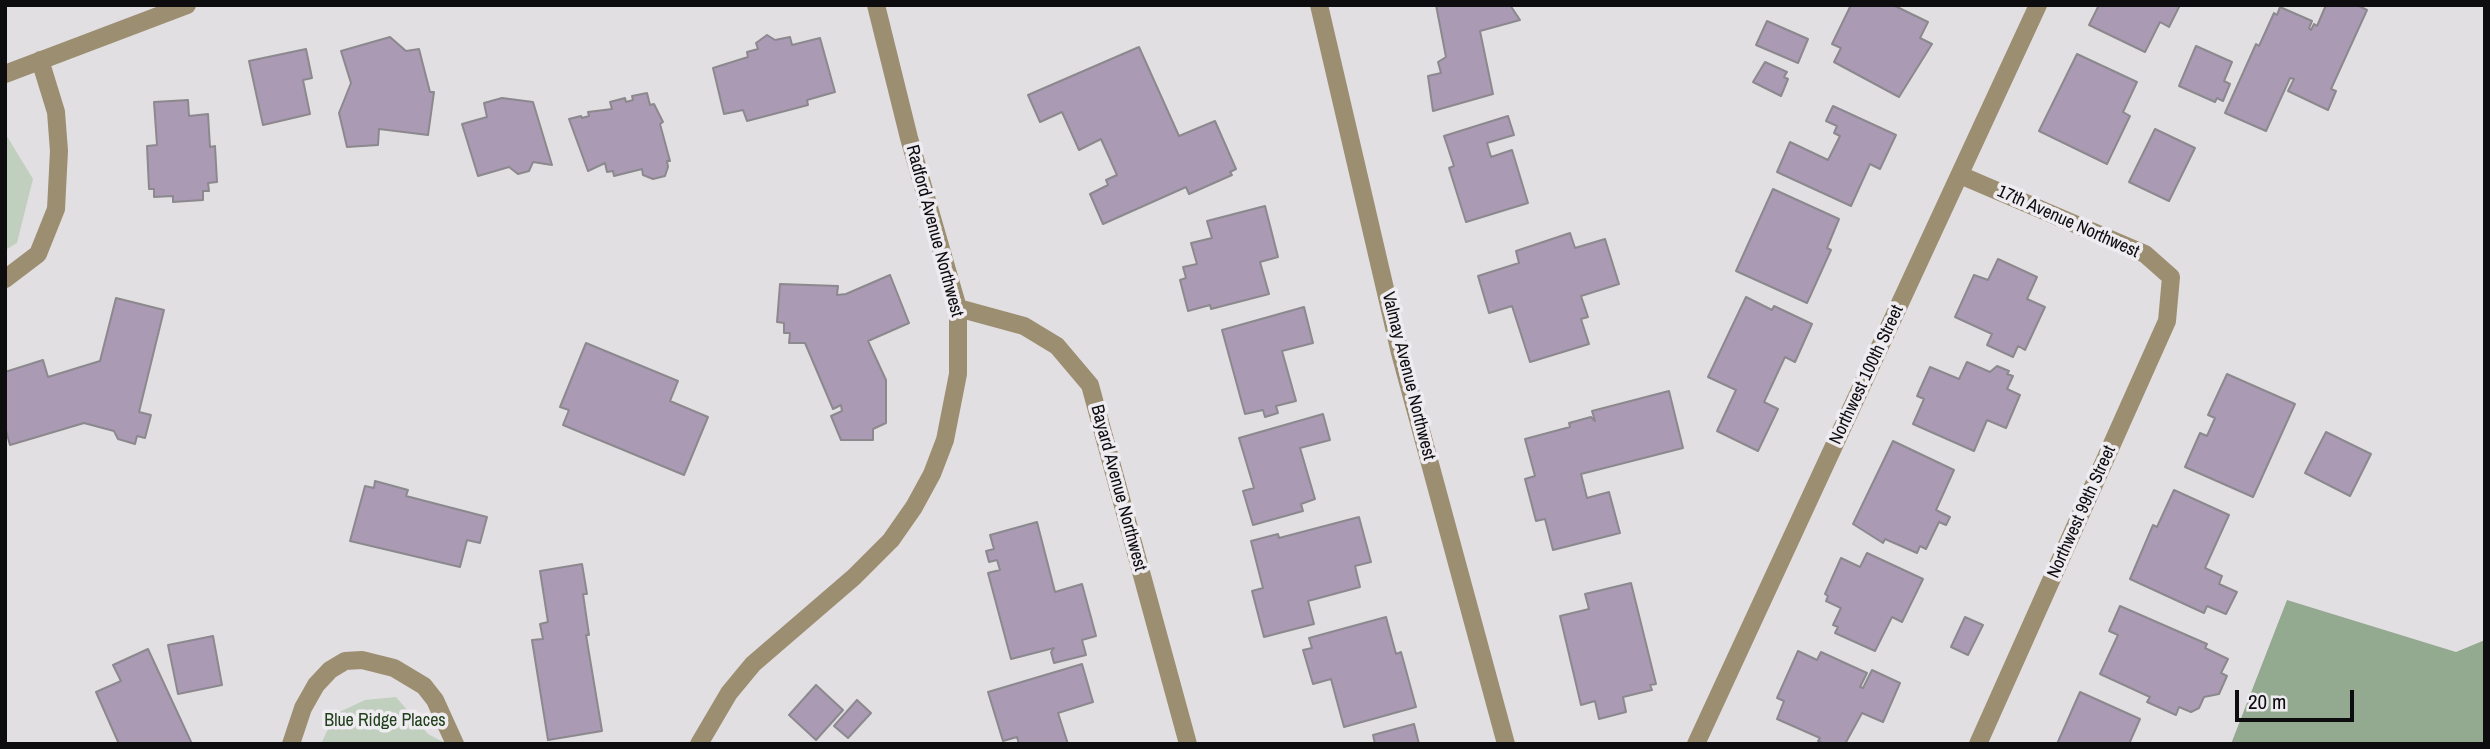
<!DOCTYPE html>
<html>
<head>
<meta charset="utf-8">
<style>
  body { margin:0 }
  #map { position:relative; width:2490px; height:749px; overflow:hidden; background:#e2dfe3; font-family:"Archivo Narrow",sans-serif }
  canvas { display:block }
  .frame { position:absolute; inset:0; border:7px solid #0d0c0e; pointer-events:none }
  .scale { position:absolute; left:2235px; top:690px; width:119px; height:32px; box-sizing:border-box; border:4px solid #0d0c0e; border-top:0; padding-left:9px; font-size:21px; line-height:24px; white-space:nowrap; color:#0d0c0e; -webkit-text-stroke:5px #efecf1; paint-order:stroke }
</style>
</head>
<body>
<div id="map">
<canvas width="2490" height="749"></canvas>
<div class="frame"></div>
<div class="scale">20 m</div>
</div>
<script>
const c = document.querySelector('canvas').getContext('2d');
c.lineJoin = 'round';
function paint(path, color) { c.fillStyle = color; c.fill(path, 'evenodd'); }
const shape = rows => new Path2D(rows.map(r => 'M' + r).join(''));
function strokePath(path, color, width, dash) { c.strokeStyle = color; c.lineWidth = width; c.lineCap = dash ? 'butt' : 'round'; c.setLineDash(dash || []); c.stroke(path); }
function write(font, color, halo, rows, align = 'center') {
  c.font = font + ' "Archivo Narrow",sans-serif'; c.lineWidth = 7; c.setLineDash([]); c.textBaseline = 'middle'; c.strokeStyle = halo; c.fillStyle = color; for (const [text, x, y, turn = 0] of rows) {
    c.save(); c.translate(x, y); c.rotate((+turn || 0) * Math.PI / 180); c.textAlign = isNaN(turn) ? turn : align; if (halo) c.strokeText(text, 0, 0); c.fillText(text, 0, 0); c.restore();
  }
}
paint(shape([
  [5,133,33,179,17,243,5,250],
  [396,697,428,734,447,744,321,744,335,714,365,700]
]), '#c1cfbf');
paint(shape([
  [2287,600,2456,652,2485,640,2485,744,2231,744]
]), '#93a990');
const building = shape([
  [1436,5,1510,5,1520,20,1480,31,1493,94,1433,111,1428,76,1441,73,1438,62,1446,57,1436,5],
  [1851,5,1893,5,1928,22,1920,38,1932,44,1899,97,1834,62,1841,48,1832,44,1851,5],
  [2099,5,2180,5,2169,27,2160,22,2145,52,2089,25,2099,5],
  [2326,5,2357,5,2367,10,2331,89,2336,91,2328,110,2288,91,2294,79,2290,78,2266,131,2225,113,2256,44,2259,46,2274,13,2277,15,2280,7,2312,21,2309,28,2311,30,2314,24,2317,26,2326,5],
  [1767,21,1808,39,1798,63,1756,45,1767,21],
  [767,35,775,40,790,37,792,45,820,38,835,92,807,100,808,105,747,121,743,110,724,114,713,68,748,57,747,52,758,49,756,43,767,35],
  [390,37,406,51,419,49,430,92,434,92,428,135,379,129,378,145,347,147,339,113,351,83,341,51,390,37],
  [2196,46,2232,62,2224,81,2230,84,2223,101,2217,98,2215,102,2179,86,2196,46],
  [1139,47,1179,136,1215,121,1236,169,1230,172,1232,175,1189,194,1186,187,1103,224,1090,194,1108,185,1106,180,1117,175,1101,139,1079,150,1062,112,1040,122,1028,95,1139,47],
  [306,49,312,78,303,80,310,114,263,125,249,61,306,49],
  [2077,54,2137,82,2123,112,2130,116,2107,164,2039,131,2077,54],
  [1765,62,1787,72,1784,77,1788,79,1781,96,1753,82,1765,62],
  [647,93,650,105,654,104,663,122,660,124,670,161,667,161,668,167,665,176,653,179,643,175,642,169,614,176,613,171,607,172,605,163,588,171,569,119,581,116,582,118,589,116,588,112,612,109,610,102,625,98,626,102,633,100,632,96,647,93],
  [502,98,533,102,552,165,533,162,529,171,518,174,509,167,478,176,462,124,487,117,484,103,502,98],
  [188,100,189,116,208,114,210,147,215,146,217,182,208,183,209,191,203,191,203,200,173,202,173,196,154,197,154,189,149,189,147,146,157,145,154,102,188,100],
  [1833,106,1896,135,1880,169,1870,164,1851,206,1777,172,1790,142,1828,160,1840,136,1834,133,1837,126,1826,121,1833,106],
  [1508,116,1514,135,1487,143,1491,157,1512,150,1528,203,1466,222,1449,168,1454,166,1444,136,1508,116],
  [2155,129,2195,148,2169,201,2129,182,2155,129],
  [1773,189,1839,219,1827,248,1831,250,1807,303,1736,271,1773,189],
  [1265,206,1278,257,1260,262,1269,294,1211,309,1210,305,1188,311,1180,280,1186,278,1183,267,1197,264,1191,243,1212,238,1207,221,1265,206],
  [1570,233,1575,248,1605,239,1619,284,1581,296,1588,317,1581,319,1589,344,1530,362,1512,306,1489,313,1478,276,1519,263,1516,251,1570,233],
  [1998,259,2037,277,2027,299,2045,307,2025,350,2018,346,2013,357,1987,345,1992,334,1955,317,1974,275,1988,280,1998,259],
  [890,275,909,323,868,341,886,380,886,423,873,429,873,440,841,440,831,416,842,411,841,405,833,409,805,343,789,343,790,333,784,333,784,323,777,322,780,284,838,286,837,295,846,294,890,275],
  [1746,297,1772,310,1774,306,1812,324,1795,362,1785,357,1764,402,1778,409,1758,451,1717,431,1736,390,1708,377,1746,297],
  [116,298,164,310,139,412,151,415,145,438,137,436,135,444,118,439,114,431,84,423,10,445,5,427,5,372,43,360,48,377,100,361,116,298],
  [1304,307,1313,343,1282,351,1296,401,1276,406,1278,413,1265,417,1263,410,1245,414,1222,330,1304,307],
  [586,343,678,381,670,401,708,417,684,475,563,425,569,410,560,407,586,343],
  [1967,362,1990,372,1997,366,2009,371,2007,374,2013,376,2007,389,2020,395,2006,428,1987,420,1974,451,1913,424,1924,399,1917,396,1930,367,1959,379,1967,362],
  [2227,374,2295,404,2253,497,2185,467,2200,433,2207,436,2215,418,2208,415,2227,374],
  [1669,391,1683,448,1581,474,1587,498,1609,492,1620,533,1553,550,1545,519,1536,521,1525,479,1535,476,1525,439,1570,427,1569,423,1591,417,1595,421,1592,411,1669,391],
  [1323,414,1330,440,1300,448,1315,499,1301,504,1303,511,1253,525,1243,491,1254,488,1239,438,1323,414],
  [2326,432,2371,454,2350,496,2305,473,2326,432],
  [1893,441,1954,470,1936,510,1950,517,1946,525,1939,522,1926,549,1920,546,1917,553,1885,539,1883,543,1853,524,1893,441],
  [375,481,408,490,406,496,487,517,480,543,467,540,460,567,350,541,365,486,374,488,375,481],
  [2174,490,2229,515,2205,568,2222,576,2219,584,2237,592,2226,614,2207,606,2204,613,2130,579,2153,525,2157,527,2174,490],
  [1359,517,1371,562,1355,566,1360,587,1308,601,1314,624,1264,637,1252,591,1263,588,1251,541,1278,534,1279,538,1359,517],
  [1037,522,1055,592,1082,584,1096,636,1082,640,1086,655,1054,663,1051,652,1054,648,1011,659,988,573,1000,570,997,560,989,562,986,551,994,549,990,535,1037,522],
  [1867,553,1923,579,1902,622,1892,617,1875,651,1835,633,1838,627,1833,625,1841,608,1826,601,1828,596,1825,594,1841,558,1860,567,1867,553],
  [582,564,587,594,583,594,589,635,586,635,602,731,548,740,532,640,543,639,540,624,548,622,540,571,582,564],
  [1631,583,1656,684,1650,685,1652,690,1623,697,1626,712,1599,719,1595,701,1581,705,1560,616,1589,609,1585,594,1631,583],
  [2120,606,2207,644,2205,648,2228,659,2221,673,2227,676,2219,694,2204,697,2199,708,2191,712,2179,707,2176,715,2147,702,2150,697,2100,674,2118,635,2109,631,2120,606],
  [1386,617,1396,654,1401,652,1416,707,1344,727,1331,679,1313,684,1303,650,1312,648,1309,638,1386,617],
  [1965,617,1983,625,1968,655,1951,647,1965,617],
  [213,636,222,685,178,694,168,645,213,636],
  [148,649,192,744,119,744,96,692,121,681,113,665,148,649],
  [1798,651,1817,660,1821,652,1867,673,1860,687,1863,688,1872,670,1900,683,1883,722,1862,713,1845,744,1824,744,1818,741,1820,738,1777,719,1784,701,1777,698,1798,651],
  [1082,664,1093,702,1058,713,1068,744,1019,744,1017,737,1003,741,988,692,1082,664],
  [816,685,843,710,816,740,789,715,816,685],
  [2080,692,2140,719,2129,744,2057,744,2080,692],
  [857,700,871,713,848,738,834,726,857,700],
  [1414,724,1419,744,1375,744,1373,735,1414,724]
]);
paint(building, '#aa9ab4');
strokePath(building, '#8b898d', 2);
strokePath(shape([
  [1319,5,1400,353,1506,744],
  [5,74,187,5],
  [1960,175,2145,254,2171,277,2167,321,1978,744],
  [5,279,38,254,56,209,59,151,56,112,40,60],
  [958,308,1024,326,1057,346,1090,385,1188,744],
  [291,744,303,708,316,685,330,670,345,661,362,660,394,668,424,686,435,700,455,744],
  [699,744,729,693,753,664,854,577,891,540,914,507,932,474,945,440,958,374,958,308,909,138,876,5],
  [1696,744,2038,5]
]), '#9c8e70', 18);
write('18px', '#0d0c0e', '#efecf1', [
  ["17th Avenue Northwest",2068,222,24],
  ["Radford Avenue Northwest",934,231,75],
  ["Northwest 100th Street",1867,375,-65],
  ["Valmay Avenue Northwest",1408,376,76],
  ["Bayard Avenue Northwest",1118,488,75],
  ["Northwest 99th Street",2082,512,-66]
]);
write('18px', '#1f401b', '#efecf1', [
  ["Blue Ridge Places",385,721]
]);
</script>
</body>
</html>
